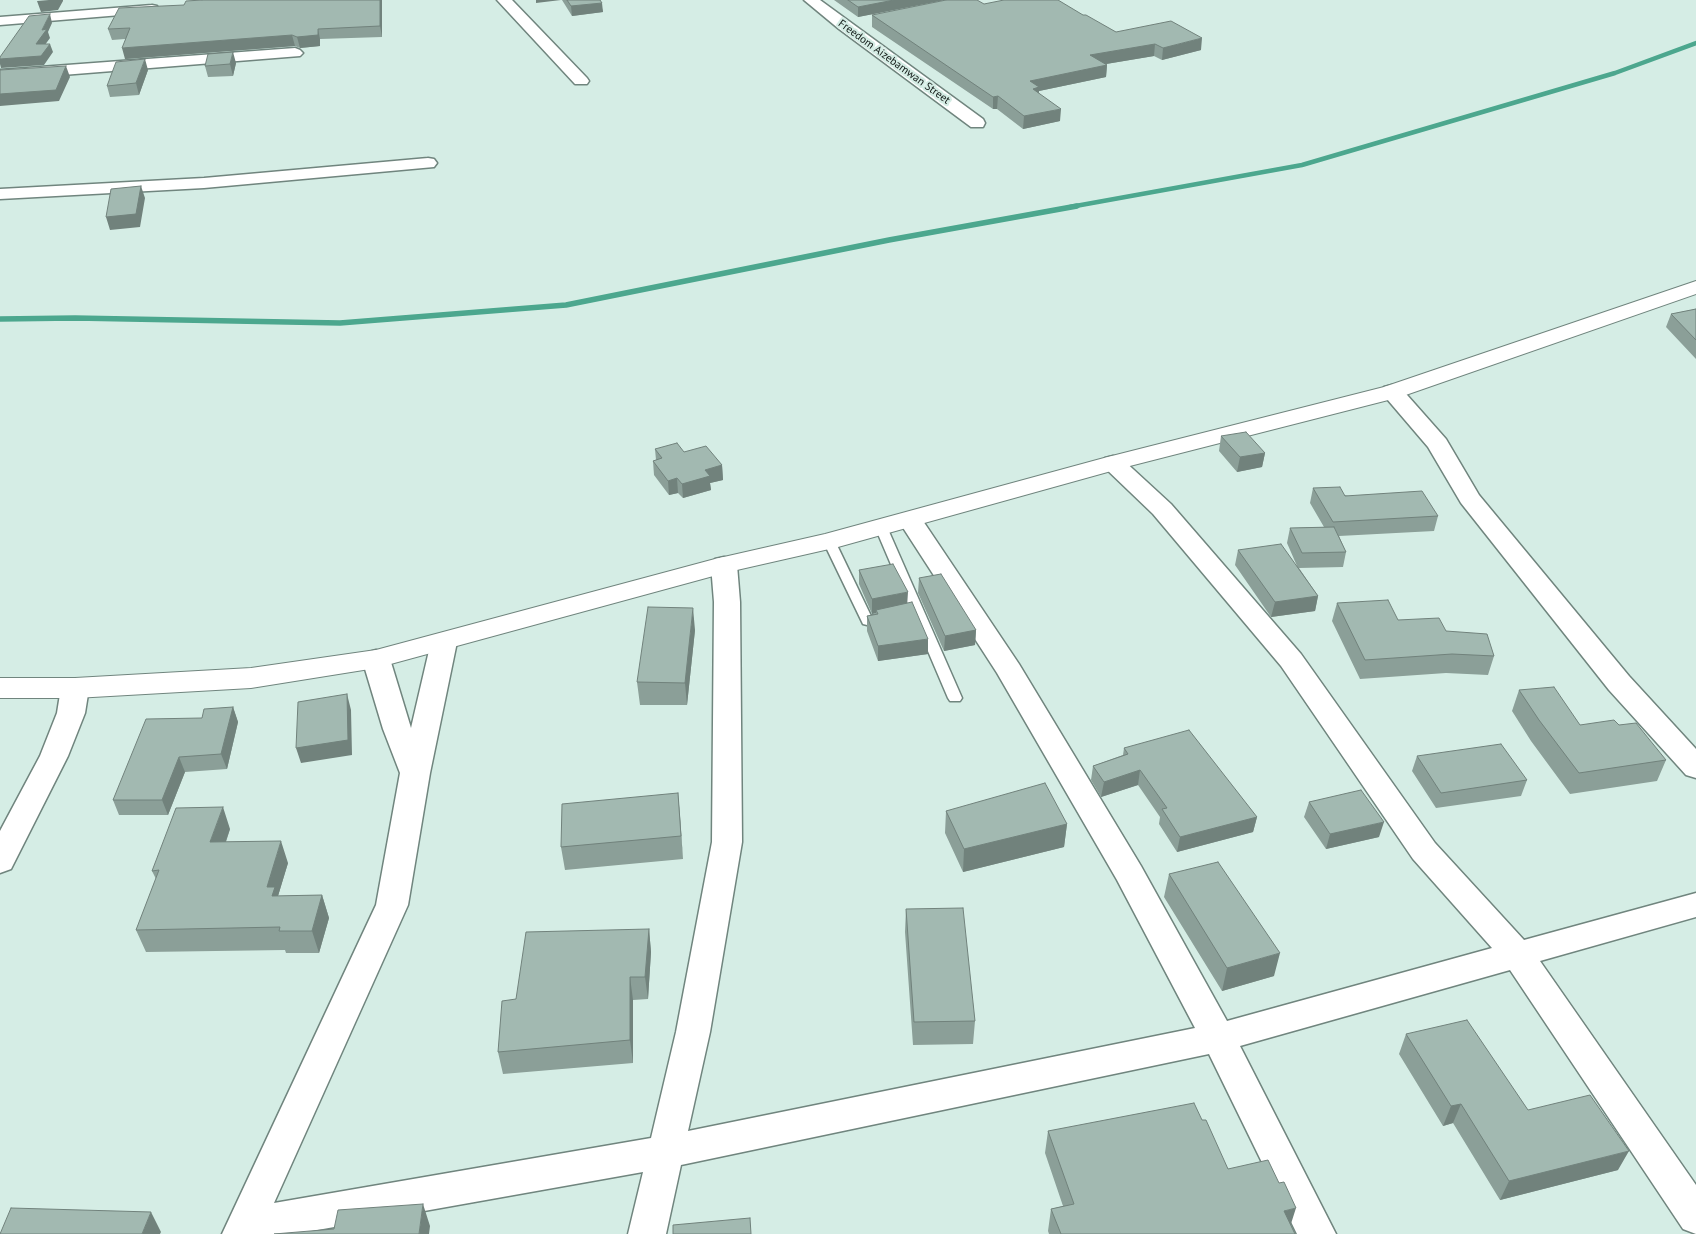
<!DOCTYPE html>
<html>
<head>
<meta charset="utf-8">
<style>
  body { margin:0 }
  canvas { display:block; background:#d5ede5 }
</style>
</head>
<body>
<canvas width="1696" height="1234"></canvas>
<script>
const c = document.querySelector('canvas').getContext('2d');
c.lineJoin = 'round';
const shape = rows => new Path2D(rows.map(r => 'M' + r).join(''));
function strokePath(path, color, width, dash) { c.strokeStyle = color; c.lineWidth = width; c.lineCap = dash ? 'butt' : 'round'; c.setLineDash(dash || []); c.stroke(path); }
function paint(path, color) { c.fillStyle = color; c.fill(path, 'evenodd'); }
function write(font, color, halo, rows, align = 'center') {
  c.font = font + ' "PT Sans",sans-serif'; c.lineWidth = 4.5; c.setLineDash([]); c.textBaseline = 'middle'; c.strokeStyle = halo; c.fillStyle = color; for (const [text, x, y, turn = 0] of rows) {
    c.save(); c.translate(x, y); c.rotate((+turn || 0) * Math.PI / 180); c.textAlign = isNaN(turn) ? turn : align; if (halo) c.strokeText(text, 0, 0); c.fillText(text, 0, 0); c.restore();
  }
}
strokePath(shape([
  [1070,207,1302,165,1615,73,1696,43]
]), '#4ca78e', 4.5);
strokePath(shape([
  [0,319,75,318,340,323,566,305,889,240,1077,206]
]), '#4ca78e', 5.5);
const service = shape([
  [881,523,887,527,962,698,960,701,950,701,948,698,875,527,881,523],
  [829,537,835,541,871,616,884,613,888,614,890,617,888,620,867,625,863,624,823,541,829,537]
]);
const minor = shape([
  [497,0,512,0,587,78,589,81,587,84,575,84,497,0],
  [804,0,820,0,983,119,985,123,983,127,971,127,839,29,804,0],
  [152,5,157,6,159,9,157,12,0,25,0,17,152,5],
  [295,48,300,50,303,53,300,56,0,80,0,70,295,48],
  [428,158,434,159,437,163,434,167,204,188,0,199,0,189,204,178,428,158],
  [1392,385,1400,387,1446,439,1479,495,1629,676,1696,749,1696,778,1686,775,1609,690,1461,503,1428,447,1381,392,1384,387,1392,385],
  [1113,456,1121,458,1171,504,1301,654,1435,843,1524,940,1696,893,1696,917,1540,961,1696,1185,1696,1234,1683,1229,1510,970,1240,1046,1336,1234,1297,1234,1209,1054,681,1165,666,1234,628,1234,643,1172,295,1234,222,1234,376,905,400,773,383,729,362,659,366,653,376,650,386,653,390,659,411,728,431,642,435,636,444,633,453,636,457,642,430,773,408,905,274,1203,651,1138,676,1032,712,842,714,602,711,565,715,559,724,557,733,559,737,565,740,602,742,842,710,1032,688,1131,1195,1028,1117,880,997,673,898,520,901,515,910,513,919,515,1019,664,1141,866,1227,1021,1492,948,1413,859,1281,666,1153,514,1105,468,1101,463,1105,458,1113,456],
  [75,679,85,681,89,688,85,713,68,756,11,869,0,873,0,831,40,756,57,713,61,688,65,681,75,679]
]);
const tertiary = shape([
  [1696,281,1696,294,1400,397,1122,468,838,547,728,572,376,668,251,688,75,698,0,698,0,678,75,678,251,668,376,650,715,559,825,534,1104,458,1384,387,1696,281]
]);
strokePath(service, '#70857e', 3);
strokePath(minor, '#70857e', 3);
strokePath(tertiary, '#70857e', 2);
paint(service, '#fff');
paint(minor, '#fff');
paint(tertiary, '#fff');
paint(shape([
  [382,0,382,37,320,39,320,46,300,48,295,46,125,59,125,39,112,40,108,29],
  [562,0,600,0,603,12,572,16],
  [834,0,945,0,858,17],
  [984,4,1083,15,1116,32,1201,50,1162,60,1154,56,1106,64,1107,65,1106,77,1039,91,1039,93,1060,121,1023,129,997,109,993,109,872,27,872,15],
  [236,63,233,76,208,77,205,66],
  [148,70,139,95,110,97,107,86],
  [1696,309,1696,359,1666,327,1671,314],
  [1221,436,1265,453,1262,467,1237,472,1219,451],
  [655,449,684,452,722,465,723,480,710,483,711,490,683,498,678,493,669,495,654,475,653,461,656,460],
  [1313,488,1438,516,1434,531,1339,536,1346,552,1343,567,1299,568,1318,596,1315,611,1271,617,1235,565,1238,550,1297,566,1287,543,1290,528,1324,527,1310,503],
  [859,570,907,603,928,654,878,661,867,631,867,616,876,614,876,613,872,614,859,584],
  [919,578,976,630,975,645,944,651,918,593],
  [1337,603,1398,620,1446,631,1494,656,1488,675,1446,673,1360,679,1332,621],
  [695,630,687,705,640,705,637,682],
  [1519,690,1580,725,1666,760,1657,781,1570,794,1531,741,1512,711],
  [233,707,238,722,227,769,185,772,168,815,119,815,113,800,202,718],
  [1124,748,1257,817,1253,832,1177,852,1159,824,1160,817,1138,785,1101,797,1091,780,1093,766,1123,755],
  [1417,756,1527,780,1521,796,1436,808,1412,771],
  [678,793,683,859,565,870,561,847],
  [1309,802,1379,837,1326,849,1304,817],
  [946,811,1067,824,1064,847,963,872,945,833],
  [230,829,226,842,288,863,278,896,322,895,329,918,319,953,286,953,285,950,146,952,136,930,156,879,152,871],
  [1169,874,1274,976,1222,991,1164,897],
  [906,909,975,1021,973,1044,913,1045,905,932],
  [649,929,651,952,648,999,633,1000,633,1063,503,1074,498,1052,516,999],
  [1406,1034,1528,1110,1618,1170,1500,1200,1453,1123,1443,1126,1399,1054],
  [1202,1120,1228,1169,1291,1225,1295,1234,1049,1234,1048,1231,1051,1209,1063,1206,1045,1153,1048,1131]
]), '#8b9f98');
paint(shape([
  [49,0,63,0,63,1,58,10,41,12,37,1],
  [380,0,382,0,382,37,380,26],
  [536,0,561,0,536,3],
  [894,0,945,0,858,17,858,7],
  [602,3,603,12,572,16,571,6],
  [50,14,52,23,48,32,50,38,39,53,36,44,42,30],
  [318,29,320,39,320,46,300,48,297,37],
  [292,35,295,46,125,59,122,48],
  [1202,38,1201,50,1162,60,1163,48],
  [50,44,53,52,44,65,1,68,0,64,0,59],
  [1155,44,1154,56,1088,67,1090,55],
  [233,52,236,63,233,76,230,64],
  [145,59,148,70,139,95,136,83],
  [1107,65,1106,77,1039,91,1038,100,1030,81],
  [66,66,70,77,59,101,0,106,0,94],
  [998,96,997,109,993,109,993,97],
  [1061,109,1060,121,1023,129,1024,116],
  [141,186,145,198,140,227,110,230,106,217],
  [1265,453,1262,467,1237,472,1240,457],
  [722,465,723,480,710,483,711,490,683,498,682,484,705,470],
  [677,478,678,493,669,495,668,481],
  [908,592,907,607,876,610,876,613,872,614,872,599],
  [1318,596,1315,611,1271,617,1275,602],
  [693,608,695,630,687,705,685,683],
  [976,630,975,645,944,651,945,636],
  [928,639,928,654,878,661,878,646],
  [347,694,351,710,352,755,301,763,296,748],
  [233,707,238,722,227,769,221,754],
  [179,757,185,772,168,815,162,800],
  [1140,770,1138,785,1101,797,1104,782],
  [678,793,680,816,683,859,681,836],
  [223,807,230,829,218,864,210,842],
  [1257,817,1253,832,1177,852,1180,837],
  [1384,822,1379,837,1326,849,1330,834],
  [1067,824,1064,847,963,872,964,849],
  [281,841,288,863,278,896,280,918,267,887],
  [322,895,329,918,319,953,312,931],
  [649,929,651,952,648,999,645,977],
  [1280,953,1274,976,1222,991,1227,968],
  [630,977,633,1000,633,1063,630,1040],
  [1461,1104,1453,1123,1443,1126,1451,1106],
  [1629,1151,1618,1170,1500,1200,1509,1181],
  [423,1204,430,1226,429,1234,419,1234],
  [1296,1208,1289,1230,1284,1211],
  [151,1212,161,1232,160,1234,142,1234]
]), '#71827c');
const building = shape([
  [202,0,380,0,380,26,318,29,318,35,297,37,292,35,122,48,130,28,108,29,119,8,184,5,186,1,202,0],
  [567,0,600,0,602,3,571,6,567,0],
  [848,0,894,0,858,7,848,0],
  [946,0,977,0,984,4,1004,0,1058,0,1083,15,1086,15,1116,32,1171,21,1202,38,1163,48,1155,44,1090,55,1107,65,1030,81,1039,87,1033,89,1061,109,1024,116,998,96,993,97,872,15,946,0],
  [50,14,42,30,47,29,36,44,50,44,41,56,0,59,0,57,29,16,50,14],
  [233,52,230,64,205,66,208,54,233,52],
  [145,59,136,83,107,86,116,62,145,59],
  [66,66,56,90,0,94,0,70,66,66],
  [141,186,136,214,106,217,111,189,141,186],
  [1696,309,1696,340,1671,314,1696,309],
  [1246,432,1265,453,1240,457,1221,436,1246,432],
  [677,443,684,452,706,446,722,465,705,470,710,476,682,484,677,478,668,481,653,461,662,458,655,449,677,443],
  [1340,487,1345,496,1422,491,1438,516,1333,522,1313,488,1340,487],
  [1334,527,1346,552,1302,553,1290,528,1334,527],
  [1281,544,1318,596,1275,602,1238,550,1281,544],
  [893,564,908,592,872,599,859,570,893,564],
  [941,574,976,630,945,636,919,578,941,574],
  [1388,600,1398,620,1439,618,1446,631,1487,634,1494,656,1452,654,1365,660,1337,603,1388,600],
  [912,602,928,639,878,646,867,616,878,614,876,610,912,602],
  [648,607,693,608,685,683,637,682,648,607],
  [1554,687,1580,725,1614,720,1619,725,1636,723,1666,760,1579,773,1539,720,1519,690,1554,687],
  [347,694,348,740,296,748,298,702,347,694],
  [233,707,221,754,179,757,162,800,113,800,146,719,202,718,204,709,233,707],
  [1189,730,1257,817,1180,837,1162,809,1167,808,1140,770,1104,782,1093,766,1128,754,1124,748,1189,730],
  [1501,744,1527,780,1441,793,1417,756,1501,744],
  [1045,783,1067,824,964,849,946,811,1045,783],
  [1361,790,1384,822,1330,834,1309,802,1361,790],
  [678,793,681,836,561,847,562,804,678,793],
  [223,807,210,842,281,841,267,887,275,887,272,896,322,895,312,931,279,931,280,927,136,930,159,870,152,871,176,808,223,807],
  [1218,862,1280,953,1227,968,1169,874,1218,862],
  [963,908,975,1021,914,1022,906,909,963,908],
  [649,929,645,977,630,977,630,1040,498,1052,502,1001,516,999,526,932,649,929],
  [1467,1020,1528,1110,1590,1095,1629,1151,1509,1181,1461,1104,1451,1106,1406,1034,1467,1020],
  [1194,1103,1202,1120,1206,1120,1228,1169,1268,1160,1279,1183,1284,1182,1296,1208,1284,1211,1295,1234,1061,1234,1051,1209,1074,1204,1048,1131,1194,1103],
  [423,1204,419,1234,274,1234,334,1229,338,1210,423,1204],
  [11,1208,151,1212,142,1234,0,1234,11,1208],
  [750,1218,751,1234,673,1234,673,1225,750,1218]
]);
paint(building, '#a2b9b1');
strokePath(building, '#71827c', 1);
write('11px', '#111916', '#d5ede5', [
  ["Freedom Aizebamwan Street",894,62,36]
]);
</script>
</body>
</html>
